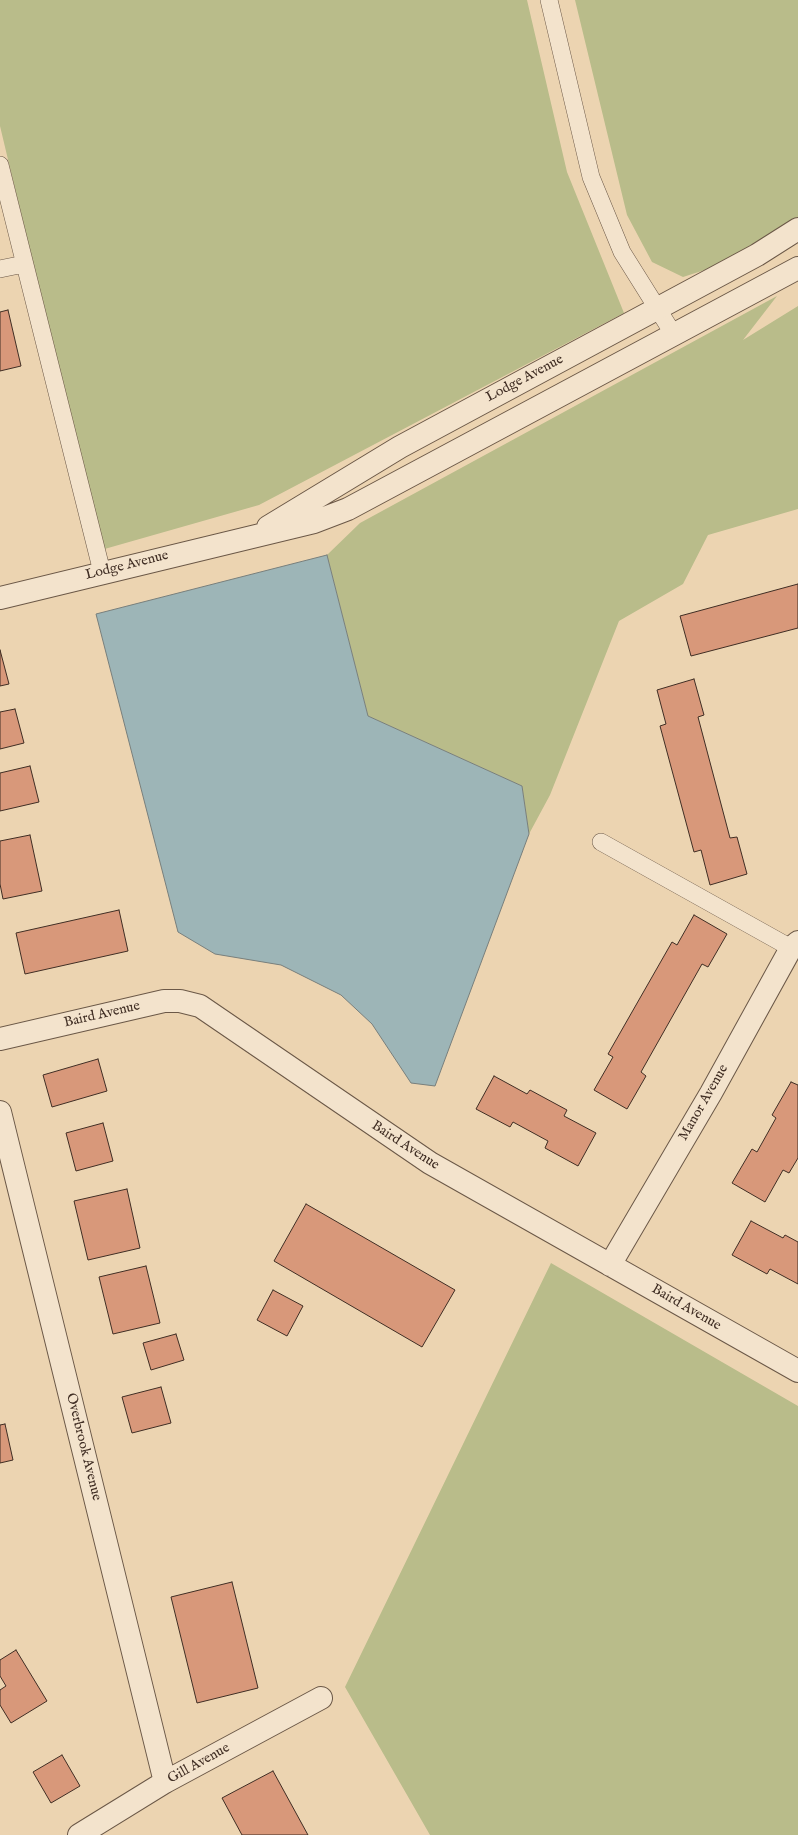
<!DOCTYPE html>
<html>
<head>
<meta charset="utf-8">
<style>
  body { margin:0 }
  canvas { display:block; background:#ecd4b1 }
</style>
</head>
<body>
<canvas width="798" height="1835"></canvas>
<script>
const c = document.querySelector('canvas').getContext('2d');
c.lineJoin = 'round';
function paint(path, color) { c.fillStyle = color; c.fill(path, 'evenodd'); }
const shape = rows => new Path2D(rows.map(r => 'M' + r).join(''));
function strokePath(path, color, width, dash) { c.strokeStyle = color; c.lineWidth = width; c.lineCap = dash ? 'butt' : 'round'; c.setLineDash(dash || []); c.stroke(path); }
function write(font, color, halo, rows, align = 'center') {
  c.font = font + ' "IM FELL English",serif'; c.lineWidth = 4; c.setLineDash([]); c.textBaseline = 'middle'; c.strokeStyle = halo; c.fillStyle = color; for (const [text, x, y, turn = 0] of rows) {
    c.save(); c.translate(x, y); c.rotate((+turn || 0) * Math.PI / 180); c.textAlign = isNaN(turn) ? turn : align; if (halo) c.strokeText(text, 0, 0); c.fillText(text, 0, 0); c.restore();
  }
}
paint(shape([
  [0,0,527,0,567,172,624,313,259,505,101,550,0,126],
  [575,0,798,0,798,217,714,267,683,277,652,262,627,215],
  [777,296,743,340,798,306,798,509,708,535,683,584,619,621,550,795,529,834,522,786,368,716,327,555,360,523],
  [551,1263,798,1406,798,1835,430,1835,345,1687]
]), '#b9bc8a');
const water = shape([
  [327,555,368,716,522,786,529,834,435,1086,411,1083,372,1024,341,995,281,965,215,954,178,932,96,614,327,555]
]);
paint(water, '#9db5b7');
strokePath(water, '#787f7c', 1);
const building = shape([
  [8,310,21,366,0,371,0,312,8,310],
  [798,584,798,628,691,656,680,616,798,584],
  [0,650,9,684,0,686,0,650],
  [694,679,704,715,698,717,730,838,737,837,747,874,710,885,701,850,694,852,660,726,666,724,657,690,694,679],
  [15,709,24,743,0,749,0,712,15,709],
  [30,766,39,802,0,811,0,773,30,766],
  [30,835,42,891,3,899,0,884,0,841,30,835],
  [119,910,128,951,25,974,16,933,119,910],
  [694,915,727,934,708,967,702,964,641,1072,646,1076,627,1109,594,1090,613,1057,608,1054,672,942,677,945,694,915],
  [98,1059,107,1091,52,1107,43,1075,98,1059],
  [494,1076,527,1094,530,1090,567,1110,564,1116,596,1133,578,1166,545,1148,548,1141,513,1122,510,1127,476,1109,494,1076],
  [791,1082,798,1085,798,1158,789,1173,783,1170,765,1202,732,1183,752,1149,757,1152,776,1118,772,1115,791,1082],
  [103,1123,113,1161,76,1171,66,1133,103,1123],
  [127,1189,140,1248,88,1260,74,1201,127,1189],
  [306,1204,455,1290,422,1347,274,1261,306,1204],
  [751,1221,783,1238,785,1235,798,1242,798,1284,770,1269,767,1274,732,1255,751,1221],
  [146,1266,160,1323,113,1334,99,1277,146,1266],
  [273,1290,303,1306,287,1336,257,1320,273,1290],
  [176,1334,184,1360,151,1370,143,1343,176,1334],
  [161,1387,171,1423,132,1433,122,1397,161,1387],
  [5,1424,13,1460,0,1463,0,1425,5,1424],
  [232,1582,258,1688,197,1703,171,1597,232,1582],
  [16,1650,47,1701,11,1723,0,1705,0,1690,6,1686,0,1676,0,1660,16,1650],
  [62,1755,80,1786,51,1803,33,1772,62,1755],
  [273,1771,308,1835,242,1835,222,1798,273,1771]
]);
paint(building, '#d8987a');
strokePath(building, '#402e24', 1);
const lane = shape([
  [549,0,591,177,622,252,674,335],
  [0,165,102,572],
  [0,269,24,264],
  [601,842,791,948]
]);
const street = shape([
  [268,527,400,447,757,255,798,229],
  [0,598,314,522,348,509,798,268],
  [0,1039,164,1001,180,1001,200,1006,430,1163,798,1371],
  [0,1112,165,1782],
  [610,1265,711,1093,791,948,798,942],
  [79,1835,165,1782,321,1698]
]);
strokePath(lane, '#6b5847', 18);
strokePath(street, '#6b5847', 24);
strokePath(lane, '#f3e3cc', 17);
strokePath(street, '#f3e3cc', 22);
write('14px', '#402e24', '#f3e3cc', [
  ["Lodge Avenue",525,379,-28],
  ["Lodge Avenue",127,566,-14],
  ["Baird Avenue",102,1015,-13],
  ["Manor Avenue",704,1103,-60],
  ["Baird Avenue",405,1146,33],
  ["Baird Avenue",686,1308,30],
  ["Overbrook Avenue",83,1447,76],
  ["Gill Avenue",199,1764,-29]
]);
</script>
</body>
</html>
